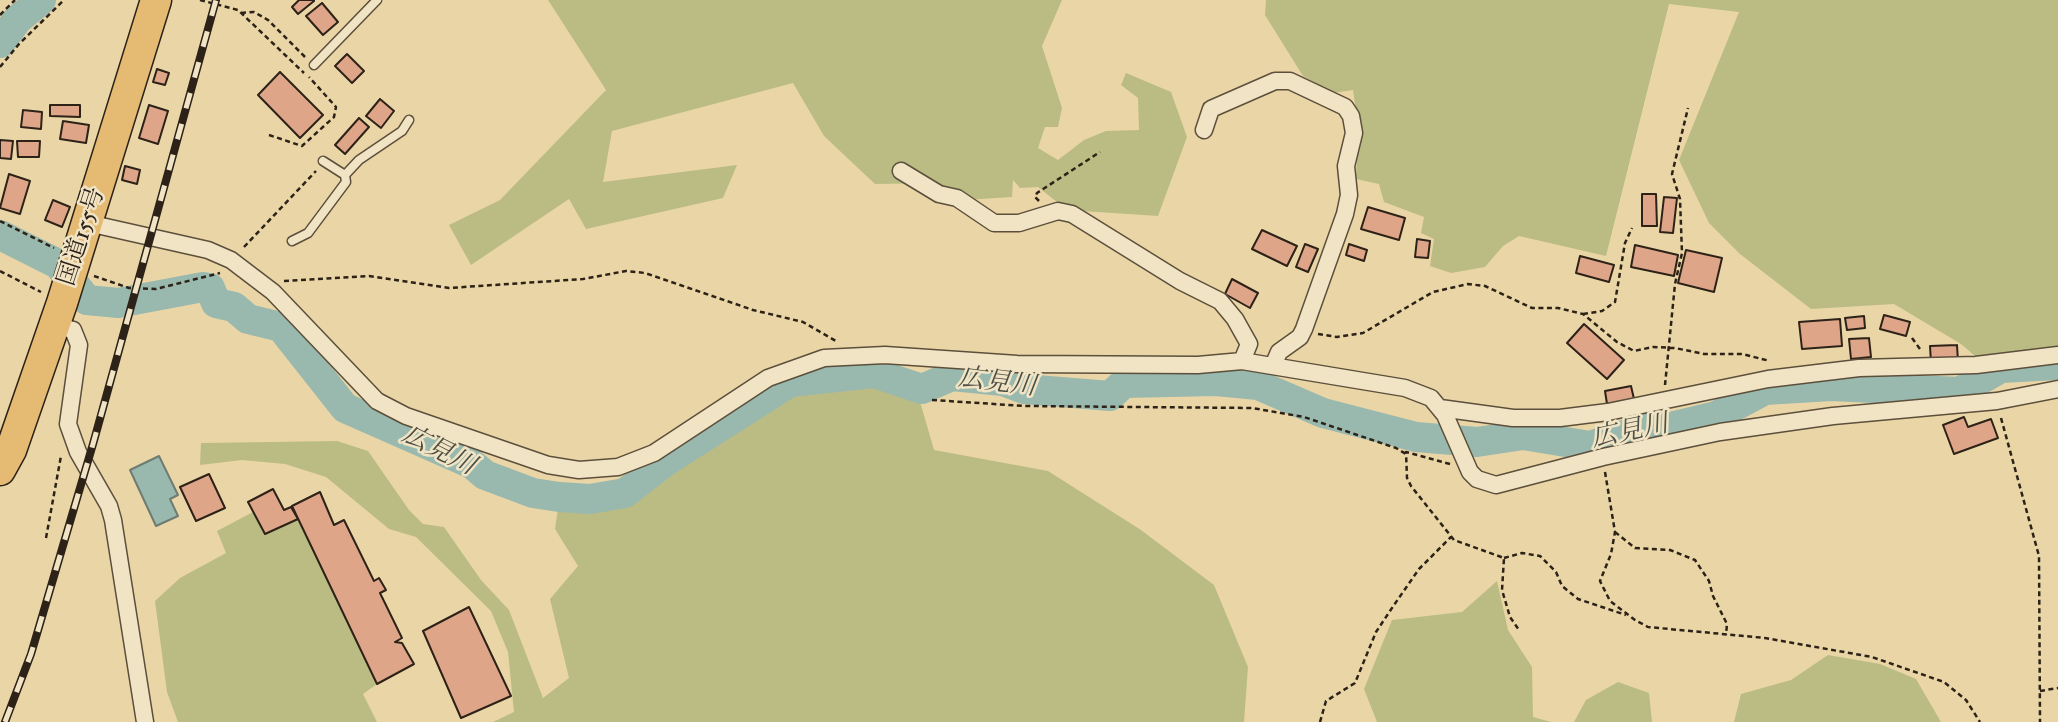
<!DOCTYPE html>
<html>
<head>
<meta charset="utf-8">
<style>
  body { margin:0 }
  canvas { display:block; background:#ead5a6 }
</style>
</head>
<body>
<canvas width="2058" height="722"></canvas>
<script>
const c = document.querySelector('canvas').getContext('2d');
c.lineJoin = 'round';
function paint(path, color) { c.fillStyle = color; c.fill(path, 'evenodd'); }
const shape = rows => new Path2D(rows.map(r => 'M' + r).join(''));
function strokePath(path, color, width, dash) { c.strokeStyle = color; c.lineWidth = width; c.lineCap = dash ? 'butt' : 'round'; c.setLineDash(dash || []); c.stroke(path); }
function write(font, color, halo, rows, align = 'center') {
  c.font = font + ' "IM FELL Double Pica","Noto Serif JP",serif'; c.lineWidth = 5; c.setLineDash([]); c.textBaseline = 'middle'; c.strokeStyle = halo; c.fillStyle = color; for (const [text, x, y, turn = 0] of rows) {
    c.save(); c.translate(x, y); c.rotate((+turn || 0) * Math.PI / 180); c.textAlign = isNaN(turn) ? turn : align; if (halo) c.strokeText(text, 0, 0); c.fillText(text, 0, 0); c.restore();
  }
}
paint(shape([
  [548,0,1062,0,1042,46,1062,108,1058,127,1045,127,1038,148,1058,160,1084,140,1106,131,1139,130,1138,98,1121,85,1126,73,1171,92,1187,137,1158,216,1067,210,1038,187,1020,188,1013,180,1012,197,965,200,938,183,875,184,824,136,793,83,612,131,603,182,737,165,723,198,586,229,569,199,471,265,449,225,500,200,606,90],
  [1266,0,2058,0,2058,368,2053,380,2002,379,1961,344,1894,304,1811,309,1740,254,1709,223,1679,160,1739,12,1669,4,1606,256,1519,236,1503,246,1485,267,1451,273,1430,266,1434,239,1421,233,1424,217,1384,202,1379,184,1356,179,1358,126,1353,90,1333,93,1303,76,1265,15],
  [867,381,919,398,934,450,1048,471,1141,530,1214,585,1248,667,1244,722,493,722,514,712,508,652,491,611,416,537,389,529,326,477,285,464,242,460,200,465,201,443,337,441,368,451,409,510,423,524,444,527,481,580,509,610,543,698,569,678,550,599,578,566,555,529,558,509,606,506,638,495,789,393],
  [253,512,265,534,298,519,377,684,363,694,377,722,178,722,167,692,155,601,180,578,226,553,217,531],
  [1497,581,1508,630,1532,667,1533,717,1551,722,1377,722,1364,689,1392,620,1462,612],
  [1828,655,1880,664,1916,679,1941,722,1734,722,1741,694,1791,680],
  [1618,682,1649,693,1652,722,1574,722,1586,700]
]), '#bbbc84');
const water = shape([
  [159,456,178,495,170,499,178,516,156,526,130,470,159,456]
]);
paint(water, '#99b8ae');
strokePath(water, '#6e7c72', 2);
strokePath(shape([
  [0,43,17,20,41,0],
  [0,235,58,264,87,300,118,303,203,287,210,288,216,303,234,307,248,319,281,327,345,408,472,464,485,475,533,493,559,497,590,499,625,493,666,461,790,382,874,373,922,389,952,376,1003,381,1024,389,1110,396,1124,383,1216,381,1258,385,1323,413,1416,437,1477,442,1523,435,1590,446,1645,428,1670,427,1716,416,1765,390,1831,386,1959,392,2001,368,2058,365]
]), '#99b8ae', 30);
const building = shape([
  [299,0,314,0,314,1,298,14,292,7,299,0],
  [322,3,338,22,323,35,306,16,322,3],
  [347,54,364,71,352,83,335,66,347,54],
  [157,69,169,73,165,85,153,82,157,69],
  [280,72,323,115,300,138,258,95,280,72],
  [380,99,394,111,381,128,366,116,380,99],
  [50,105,80,105,80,117,50,116,50,105],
  [149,105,168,111,158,144,139,138,149,105],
  [23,110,42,112,41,129,21,127,23,110],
  [359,118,369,127,345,154,335,145,359,118],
  [63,121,89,125,86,143,60,139,63,121],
  [0,140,13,141,11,159,0,158,0,140],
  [17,141,40,141,39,157,18,157,17,141],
  [125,166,140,170,137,184,122,180,125,166],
  [9,174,30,181,20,214,0,208,9,174],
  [1642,194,1656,194,1657,226,1642,226,1642,194],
  [1664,197,1677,198,1673,233,1660,232,1664,197],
  [53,200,70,207,62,227,45,220,53,200],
  [1368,207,1405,218,1399,240,1361,229,1368,207],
  [1262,230,1297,246,1287,266,1252,249,1262,230],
  [1417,239,1430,241,1428,258,1415,257,1417,239],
  [1305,244,1318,249,1308,272,1296,267,1305,244],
  [1349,244,1367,250,1364,261,1346,255,1349,244],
  [1635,245,1678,255,1674,276,1631,267,1635,245],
  [1686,250,1722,258,1714,292,1678,283,1686,250],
  [1580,256,1614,265,1609,282,1576,273,1580,256],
  [1232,279,1258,293,1250,308,1225,294,1232,279],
  [1884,315,1910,322,1906,336,1880,329,1884,315],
  [1864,316,1865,328,1847,330,1845,318,1864,316],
  [1840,319,1842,346,1802,349,1799,322,1840,319],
  [1584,324,1624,360,1607,379,1567,343,1584,324],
  [1869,338,1871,357,1851,359,1849,339,1869,338],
  [1957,345,1958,362,1931,363,1930,346,1957,345],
  [1631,386,1634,399,1607,404,1605,391,1631,386],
  [1964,417,1968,427,1991,419,1998,438,1954,454,1943,425,1964,417],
  [209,474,225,508,196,521,180,487,209,474],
  [273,489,284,510,291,507,298,519,265,534,248,502,273,489],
  [320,492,334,525,344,520,374,581,379,578,386,590,380,593,402,638,395,642,402,643,414,664,377,684,292,506,320,492],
  [469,607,511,696,461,718,423,631,469,607]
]);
paint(building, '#dea589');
strokePath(building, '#2d2217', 2);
const lane = shape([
  [314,65,377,0],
  [345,175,359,160,402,131,409,120],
  [292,241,308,233,346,182,345,175,323,161]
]);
const street = shape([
  [1204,130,1211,109,1275,81,1290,81,1345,107,1351,116,1354,133,1346,166,1349,195,1345,214,1304,329,1300,337,1279,352,1273,366],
  [901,171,939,194,957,198,994,223,1019,223,1058,211,1072,214,1180,281,1220,301,1235,319,1249,344,1242,361],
  [88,223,208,250,231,260,273,292,377,401,406,416,548,465,579,470,618,467,654,453,768,378,824,358,885,355,1017,364,1198,365,1242,361,1405,388,1431,398,1445,415,1470,472,1477,479,1496,485,1603,457,1720,432,1833,416,1997,401,2058,389],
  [54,325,73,330,79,345,68,424,78,452,109,506,113,520,145,722],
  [1440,408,1513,418,1560,418,1608,412,1768,379,1859,368,1976,365,2058,355]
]);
const highway = shape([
  [0,470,11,450,62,303,156,0]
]);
strokePath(lane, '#5c4f3b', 11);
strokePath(street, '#5c4f3b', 19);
strokePath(highway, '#2d2217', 33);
strokePath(shape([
  [200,0,238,10,304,73],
  [241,13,254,12,268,20,306,58],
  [0,15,15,0],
  [0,67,19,44,64,0],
  [269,135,302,146,334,117,336,107,309,77],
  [1039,201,1035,197,1037,193,1100,152],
  [0,221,54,248],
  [244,247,316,171],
  [0,271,41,292],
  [94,276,129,288,156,289,220,273],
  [284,281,369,276,449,288,583,279,626,271,645,273,753,310,803,322,836,341],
  [1583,314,1602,311,1615,302,1625,243,1632,228],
  [1318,334,1337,337,1363,333,1433,292,1468,284,1485,286,1532,308,1558,308,1583,314,1617,342,1634,351,1653,347,1675,348,1704,354,1742,354,1770,361],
  [1912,338,1920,349],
  [1665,385,1675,284,1682,253,1680,199,1672,174,1688,108],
  [932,400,1025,406,1252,408,1304,417,1396,448,1406,454],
  [2001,418,2039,556,2040,722],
  [1450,464,1406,452,1407,478,1411,486,1454,540,1504,558,1502,590,1510,617,1519,630],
  [1605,472,1615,532,1611,554,1600,581,1610,601,1635,620,1648,627,1765,638,1872,657,1944,682,1966,700,1980,722],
  [1615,532,1635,548,1670,550,1695,560,1709,581,1713,596,1727,624,1726,635],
  [46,538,61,456],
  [1504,558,1522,553,1540,556,1556,572,1562,586,1578,599,1626,615],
  [2040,691,2058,688],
  [1320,722,1326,701,1355,683,1376,632,1394,605,1419,569,1451,537]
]), '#2d2217', 2.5, [5, 3.5]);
strokePath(lane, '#f1e4c5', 8);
strokePath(street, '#f1e4c5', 16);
strokePath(highway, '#e5ba73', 30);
const rail = shape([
  [5,722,31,654,93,444,216,0]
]);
strokePath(rail, '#2d2217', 8);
strokePath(rail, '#f1e4c5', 5, [16]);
write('24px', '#2d2217', '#f1e4c5', [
  ["国道155号",83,237,-72]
]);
write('italic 26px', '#4d4f44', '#f1e4c5', [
  ["広見川",997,384,7],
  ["広見川",1630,433,-12],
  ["広見川",438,452,27]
]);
</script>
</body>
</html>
